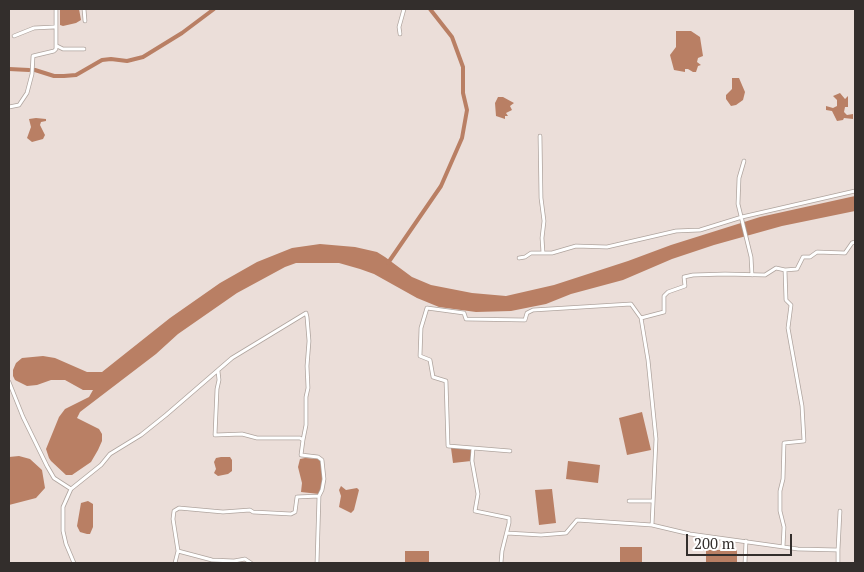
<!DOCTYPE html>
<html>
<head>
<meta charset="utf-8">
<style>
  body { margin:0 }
  #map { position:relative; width:864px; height:572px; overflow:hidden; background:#ebded9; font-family:"PT Serif",serif }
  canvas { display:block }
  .frame { position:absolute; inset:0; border:10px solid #332e2c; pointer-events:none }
  .scale { position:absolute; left:686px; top:534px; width:106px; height:22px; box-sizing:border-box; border:2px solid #332e2c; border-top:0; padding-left:6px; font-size:15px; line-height:18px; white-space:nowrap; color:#332e2c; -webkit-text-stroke:4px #fff; paint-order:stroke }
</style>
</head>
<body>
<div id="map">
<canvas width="864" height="572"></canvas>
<div class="frame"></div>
<div class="scale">200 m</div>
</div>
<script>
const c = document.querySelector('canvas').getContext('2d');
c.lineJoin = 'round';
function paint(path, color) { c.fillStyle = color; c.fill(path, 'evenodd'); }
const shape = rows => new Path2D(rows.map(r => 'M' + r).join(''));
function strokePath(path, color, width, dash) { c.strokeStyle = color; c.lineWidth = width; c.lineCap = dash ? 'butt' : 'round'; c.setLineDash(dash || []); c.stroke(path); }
paint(shape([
  [60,9,79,9,81,20,76,23,63,26,60,25],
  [676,31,691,31,700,37,703,56,698,58,697,62,701,65,698,66,696,72,693,72,688,69,685,69,685,72,674,70,670,55,676,47],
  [732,78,739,78,745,92,743,100,736,105,731,106,726,99,726,95,732,89],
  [840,93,845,99,848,96,848,107,845,107,844,112,847,115,853,114,853,119,844,118,843,120,837,121,832,111,826,110,826,106,833,108,837,106,837,100,833,96],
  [498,97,503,97,514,103,510,106,512,110,506,113,508,116,505,116,505,119,496,116,495,103],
  [36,118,46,119,46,121,41,122,40,125,45,135,43,139,32,142,27,138,31,127,29,119],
  [855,196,855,211,782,226,714,245,672,259,623,280,571,294,546,304,511,311,476,312,439,307,417,298,374,274,360,269,339,263,296,263,285,267,237,293,178,334,156,354,80,412,77,418,99,429,102,434,102,441,98,450,91,462,72,475,66,475,51,461,49,458,46,449,59,417,65,409,89,397,93,390,83,390,65,380,51,380,37,385,27,386,15,380,13,376,13,370,16,363,22,358,43,356,55,358,87,372,102,372,170,318,220,283,257,262,292,248,320,244,355,247,377,252,385,257,412,277,431,285,472,293,506,296,554,285,628,261,671,245,760,217],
  [642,412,651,450,627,455,619,418],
  [451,448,471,449,471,461,453,463],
  [19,456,30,459,42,470,45,488,36,498,9,505,9,457],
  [221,457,230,457,232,460,232,471,228,474,218,476,214,473,216,469,214,462,216,458],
  [305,458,319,459,322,466,322,486,319,494,301,492,302,483,298,467,300,459],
  [568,461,600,465,598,483,566,479],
  [341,486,346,490,357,488,359,490,354,510,351,513,339,507,341,496,339,490],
  [552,489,556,523,539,525,535,490],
  [88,501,93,504,93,527,90,534,87,534,80,532,77,526,81,503],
  [620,547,642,547,642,563,620,563],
  [706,550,737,550,737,563,706,563],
  [405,551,429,551,429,563,405,563]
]), '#b97f64');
strokePath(shape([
  [9,69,29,70],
  [35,70,54,76,64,76,76,75,102,60,111,59,127,61,143,57,182,33,214,9],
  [388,263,441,186,462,138,467,110,463,93,463,67,452,37,430,9]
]), '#b97f64', 4);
const street = shape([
  [84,9,85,21],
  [400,34,399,27,404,9],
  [14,36,34,28,54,27],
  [57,46,63,49,84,49],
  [9,107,19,105,27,93,32,74,33,56,54,51,56,49,56,9],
  [540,136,541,198,544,221,542,238,543,253,552,253,576,246,607,247,676,231,700,230,742,217,855,191],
  [744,161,739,178,738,204,751,257,752,275],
  [519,258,525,257,531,253,543,253],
  [641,318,648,360,656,439,652,525,690,534,798,549,838,550,838,563],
  [218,371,219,380,217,389,215,435,242,434,257,438,300,438,303,440,301,455,318,457,322,460,324,479,322,490,319,496,317,563],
  [9,382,23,417,47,466,54,478,71,489,101,465,110,454,141,435,166,415,232,358,306,313,307,317,309,341,307,366,308,388,306,397,306,425,303,440],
  [473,448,510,451],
  [71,489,63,507,63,531,66,544,74,563],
  [629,501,653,501],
  [507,533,541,535,566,533,577,520,652,525],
  [783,547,784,527,780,511,780,491,783,479,784,443,804,441,802,406,788,328,791,305,786,300,785,270],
  [838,550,840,511],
  [178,551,173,519,174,511,179,508,223,512,250,510,253,512,291,514,295,512,297,497,319,496],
  [175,563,178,551,212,560,234,561,245,559,251,563],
  [501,563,502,551,509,523,509,518,475,511,478,494,472,461,473,448,448,446,446,381,433,377,430,360,420,356,421,328,427,308,464,313,466,319,525,320,527,313,533,310,631,304,641,318,664,312,664,296,668,292,685,286,684,277,693,275,725,274,765,275,776,268,785,270,797,269,803,257,810,257,817,252,845,253,852,243,855,242],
  [745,563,746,541]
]);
strokePath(street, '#afa49e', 4.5);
strokePath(street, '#fff', 3);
</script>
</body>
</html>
